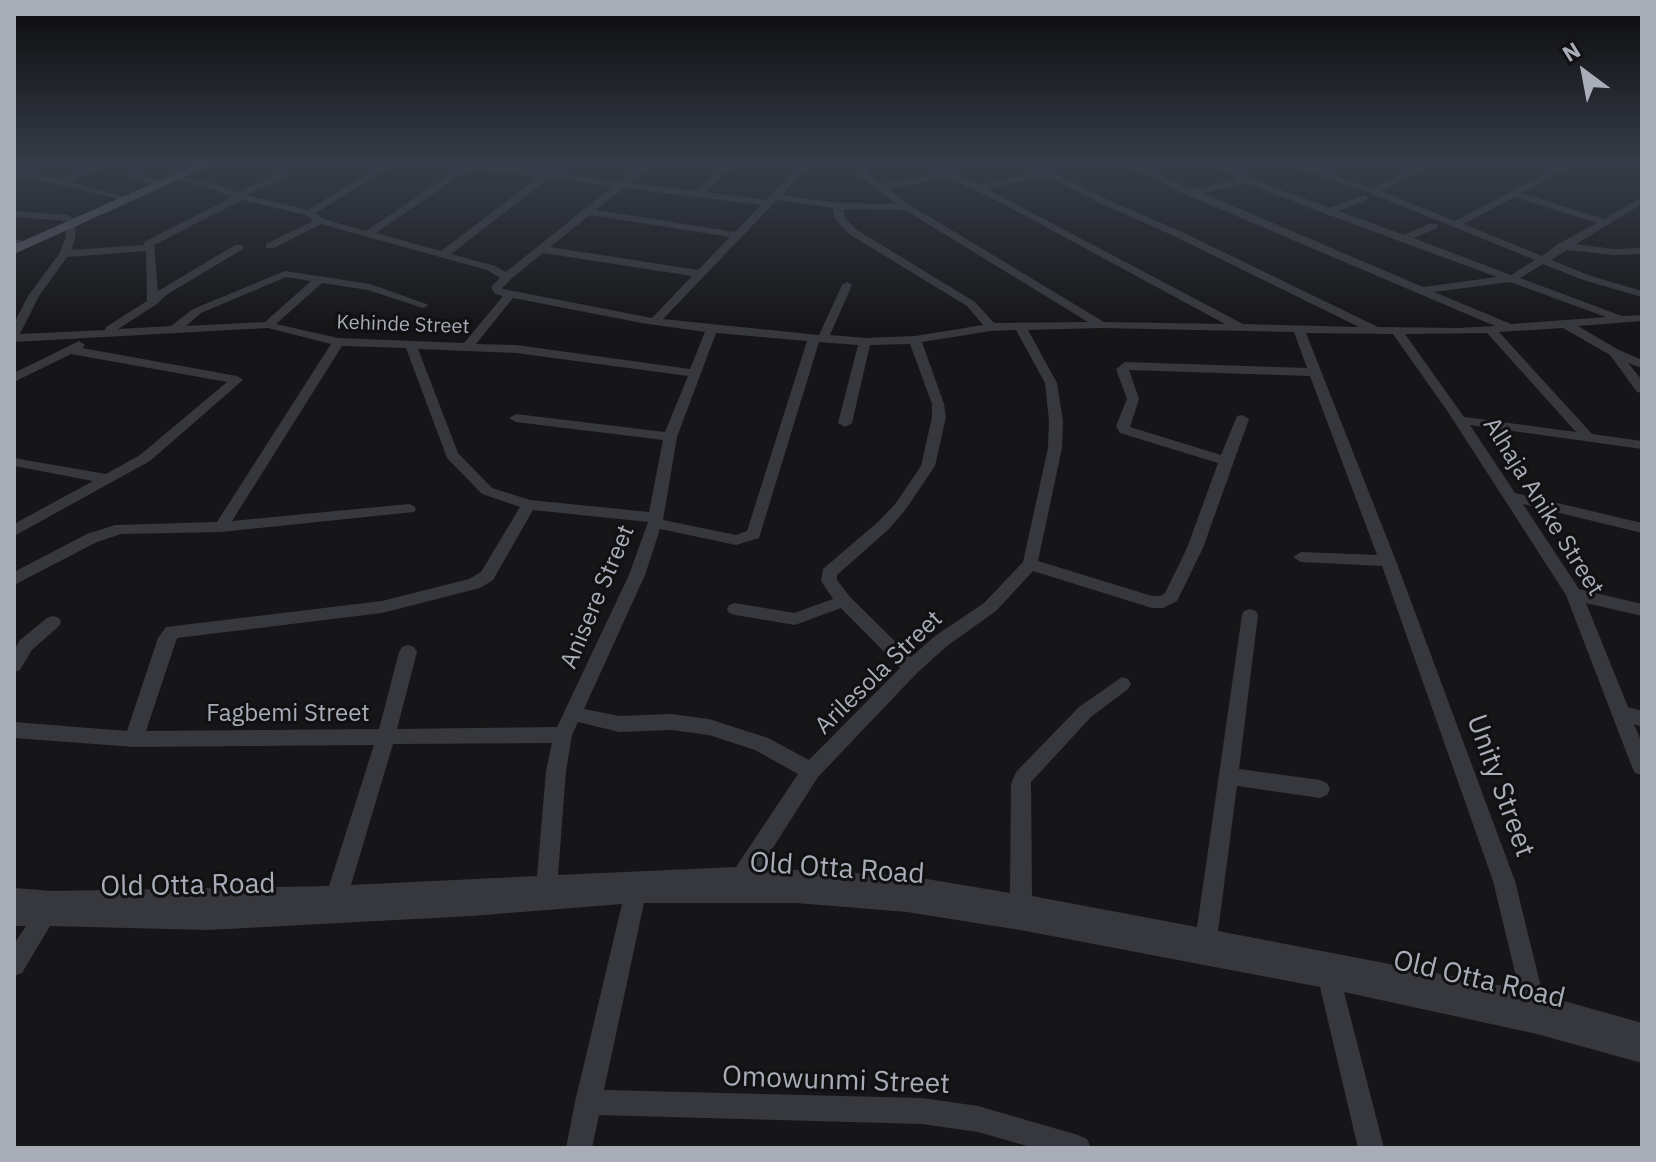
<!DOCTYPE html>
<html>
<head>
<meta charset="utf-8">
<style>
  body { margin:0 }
  #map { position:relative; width:1656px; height:1162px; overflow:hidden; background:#161618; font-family:"IBM Plex Sans",sans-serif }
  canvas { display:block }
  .frame { position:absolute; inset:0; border:16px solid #a8adb8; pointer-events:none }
  .north { position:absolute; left:1544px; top:32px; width:80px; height:80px; -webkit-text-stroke:6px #111113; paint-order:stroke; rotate:328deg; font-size:22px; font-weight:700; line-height:32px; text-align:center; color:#a8adb8 }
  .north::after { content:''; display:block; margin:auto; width:28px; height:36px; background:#a8adb8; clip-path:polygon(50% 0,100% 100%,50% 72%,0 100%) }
</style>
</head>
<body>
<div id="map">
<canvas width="1656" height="1162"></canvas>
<div class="frame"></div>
<div class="north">N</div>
</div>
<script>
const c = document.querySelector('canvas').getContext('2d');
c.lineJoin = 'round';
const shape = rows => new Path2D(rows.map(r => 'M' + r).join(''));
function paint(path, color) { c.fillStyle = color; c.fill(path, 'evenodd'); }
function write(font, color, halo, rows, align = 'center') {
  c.font = font + ' "IBM Plex Sans",sans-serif'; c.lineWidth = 6; c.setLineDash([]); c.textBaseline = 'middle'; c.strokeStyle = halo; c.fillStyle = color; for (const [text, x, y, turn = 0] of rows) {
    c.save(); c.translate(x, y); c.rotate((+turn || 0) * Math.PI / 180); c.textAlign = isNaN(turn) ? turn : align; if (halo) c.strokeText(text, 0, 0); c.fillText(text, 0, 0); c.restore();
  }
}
paint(shape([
  [90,166,102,166,72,182,126,197,126,201,62,185,14,177,14,171,62,179,90,166],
  [380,166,391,166,316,213,323,219,366,231,462,166,495,166,542,172,547,169,551,173,619,182,638,166,648,166,629,183,696,191,724,166,733,166,706,192,766,200,799,166,808,166,782,195,837,203,897,204,856,174,856,170,862,166,873,166,865,172,882,184,950,172,979,185,1045,171,1040,166,1050,166,1055,170,1053,172,1108,200,1182,232,1378,327,1459,328,1495,326,1187,195,1128,166,1140,166,1194,189,1238,179,1216,166,1227,166,1249,178,1330,208,1361,196,1367,196,1367,200,1339,211,1404,235,1429,224,1437,224,1437,228,1413,238,1511,275,1535,260,1370,193,1295,166,1308,166,1372,188,1418,166,1429,166,1381,191,1455,221,1560,166,1571,166,1522,193,1604,219,1642,197,1642,204,1576,244,1614,249,1642,248,1642,254,1614,255,1567,250,1551,260,1591,276,1642,291,1642,297,1583,280,1543,264,1520,278,1622,316,1642,315,1642,321,1578,326,1617,349,1642,360,1642,368,1628,363,1642,380,1642,393,1637,392,1610,355,1563,328,1499,332,1592,434,1642,441,1642,449,1470,425,1515,493,1642,523,1642,533,1523,504,1579,589,1642,604,1642,616,1586,603,1628,707,1642,711,1642,727,1634,724,1642,743,1642,775,1635,773,1632,767,1566,595,1448,412,1393,334,1306,333,1396,561,1515,881,1543,995,1642,1023,1642,1063,1537,1034,1344,992,1384,1148,1358,1148,1320,987,1020,930,907,912,796,903,644,903,604,1090,922,1098,978,1106,1078,1135,1087,1139,1091,1148,1034,1148,978,1132,922,1124,599,1115,592,1148,566,1148,575,1102,622,904,471,916,208,930,50,926,22,973,14,976,14,944,26,926,14,926,14,888,54,891,329,886,374,745,134,747,14,738,14,722,127,731,158,638,166,627,382,601,469,579,481,572,520,507,482,494,447,458,406,348,342,346,232,521,409,504,414,506,416,509,414,512,221,532,121,534,97,542,14,585,14,572,87,534,115,525,217,522,331,344,268,328,14,342,14,323,28,296,59,254,65,240,68,221,14,217,14,211,67,215,76,219,75,240,71,250,144,245,144,242,232,197,207,187,175,179,175,175,213,183,237,193,282,172,288,172,288,176,246,195,308,210,380,166],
  [471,168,539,177,441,251,376,233,471,168],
  [1047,176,1102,204,1174,236,1359,327,1243,324,987,189,1047,176],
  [549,178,613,186,506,272,495,266,451,254,549,178],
  [949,178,1007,206,1225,324,1104,322,910,205,888,189,949,178],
  [1245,183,1326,214,1497,277,1423,287,1203,193,1245,183],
  [623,188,761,205,735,232,596,210,623,188],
  [1515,197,1597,223,1558,244,1542,256,1464,224,1515,197],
  [242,200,306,215,313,221,266,244,266,248,274,248,321,224,487,270,500,278,491,287,495,294,503,296,464,343,338,338,276,324,322,283,368,290,423,308,429,305,370,284,285,271,193,309,171,326,118,329,157,304,166,295,243,249,243,245,235,245,158,291,154,245,242,200],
  [777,200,833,208,835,219,849,234,967,306,983,325,915,336,865,338,830,335,852,285,847,282,842,285,819,335,663,319,777,200],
  [843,209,905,210,1088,322,994,323,975,302,857,230,845,218,843,209],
  [590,215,730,237,698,270,550,247,590,215],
  [146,251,147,301,106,327,105,330,20,334,39,296,67,257,146,251],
  [543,253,692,276,652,318,503,289,502,288,511,279,543,253],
  [286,277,311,281,265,322,186,326,201,313,286,277],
  [1510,282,1606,317,1511,324,1434,292,1510,282],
  [513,298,642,323,705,332,690,369,516,345,476,344,513,298],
  [1101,328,1294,332,1307,368,1125,362,1116,369,1127,399,1116,426,1120,433,1218,463,1187,548,1165,593,1160,596,1152,596,1038,561,1062,448,1063,421,1057,383,1028,330,1101,328],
  [1016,330,1045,383,1049,421,1048,448,1023,562,984,603,935,636,911,657,850,597,837,580,837,575,889,529,906,509,935,466,946,417,944,404,922,342,991,331,1016,330],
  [716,333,807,341,747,531,736,535,663,520,677,437,716,333],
  [1487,333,1488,334,1576,432,1464,417,1405,334,1487,333],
  [819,342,858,345,838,423,845,427,852,423,870,345,910,344,932,404,932,417,921,466,896,503,879,521,823,569,821,581,833,599,794,613,735,603,729,605,727,609,729,613,735,615,795,625,841,608,900,668,809,760,768,738,709,719,671,714,619,716,584,709,645,575,660,529,736,545,759,538,819,342],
  [418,349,516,353,688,376,665,432,516,414,509,418,516,422,663,440,649,512,530,500,492,488,458,453,418,349],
  [1129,370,1310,376,1377,555,1301,552,1293,557,1301,562,1382,566,1493,881,1519,989,1218,931,1237,786,1320,798,1327,795,1330,789,1327,783,1320,780,1239,769,1258,615,1256,611,1250,609,1244,611,1242,615,1197,927,1032,896,1031,782,1091,717,1128,689,1131,684,1128,679,1122,677,1079,707,1016,772,1011,784,1010,893,909,876,760,868,818,777,917,673,947,646,996,611,1033,571,1152,608,1163,608,1177,601,1203,548,1249,419,1242,415,1237,416,1221,455,1130,427,1139,399,1129,370],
  [533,510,648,522,629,575,557,727,397,729,417,652,414,647,408,645,402,647,399,652,379,729,146,731,177,638,382,613,480,588,493,580,533,510],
  [578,722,619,732,671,730,709,735,755,750,798,774,736,867,558,875,566,771,572,735,578,722],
  [552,743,546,771,537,876,351,885,393,744,552,743],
  [132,173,159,180,161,182,156,185,129,178,127,176,132,173],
  [14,239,21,240,22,242,14,245,14,239],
  [79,341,85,345,82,348,237,376,243,380,150,461,14,536,14,524,93,481,14,466,14,458,106,474,140,455,227,382,71,354,14,382,14,373,79,341],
  [53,616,59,618,61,622,59,626,32,650,20,670,14,672,14,650,20,640,47,618,53,616]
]), '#37383d');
paint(shape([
  [192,166,209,166,14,254,14,245,192,166]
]), '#53555c');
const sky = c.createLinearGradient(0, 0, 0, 329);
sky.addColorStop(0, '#0c0c0d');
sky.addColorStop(0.5, '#363c48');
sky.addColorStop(1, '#363c4800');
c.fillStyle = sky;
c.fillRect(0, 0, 1656, 329);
write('20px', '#a8adb8', '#111113', [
  ["Kehinde Street",403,325,2]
]);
write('24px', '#a8adb8', '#111113', [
  ["Alhaja Anike Street",1543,507,58],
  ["Anisere Street",598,597,-67],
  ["Arilesola Street",879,673,-44],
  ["Fagbemi Street",288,714]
]);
write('28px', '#a8adb8', '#111113', [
  ["Unity Street",1500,786,70],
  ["Old Otta Road",837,869,4],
  ["Old Otta Road",188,886,-1],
  ["Old Otta Road",1479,980,13],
  ["Omowunmi Street",836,1081,2]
]);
</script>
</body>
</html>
